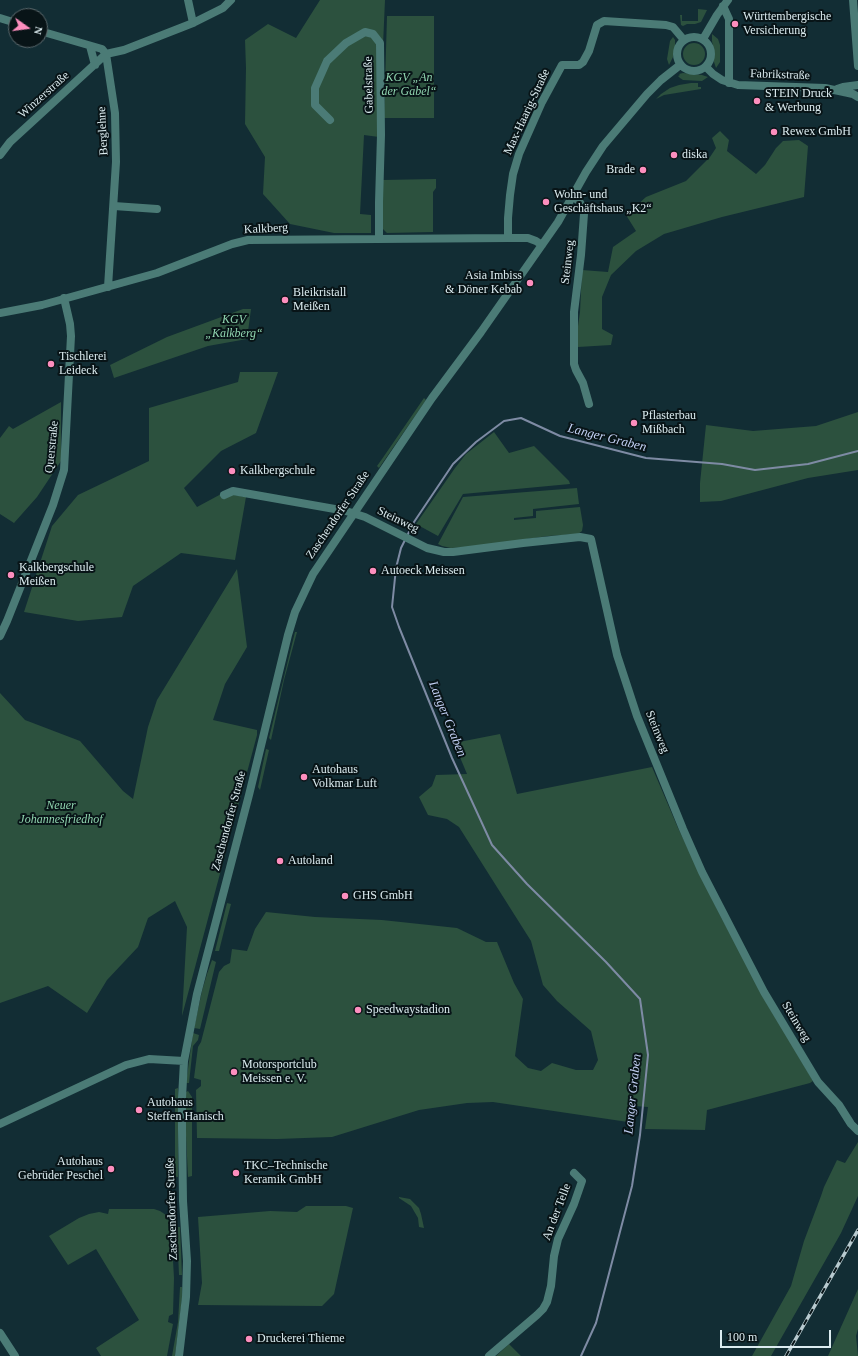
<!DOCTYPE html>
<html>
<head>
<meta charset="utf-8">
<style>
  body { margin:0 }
  #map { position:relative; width:858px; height:1356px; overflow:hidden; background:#122d34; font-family:"Times New Roman",serif }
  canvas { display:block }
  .north { position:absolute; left:8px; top:8px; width:40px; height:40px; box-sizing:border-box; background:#081417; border:1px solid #5d6a6e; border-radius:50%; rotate:104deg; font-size:11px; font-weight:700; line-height:16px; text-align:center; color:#dcecf0 }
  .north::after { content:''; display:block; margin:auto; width:14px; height:18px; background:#fd8ebe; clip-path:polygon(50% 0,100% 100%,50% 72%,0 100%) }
  .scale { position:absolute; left:720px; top:1330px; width:111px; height:18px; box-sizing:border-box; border:2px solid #dcecf0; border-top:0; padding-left:5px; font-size:12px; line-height:14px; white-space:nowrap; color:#dcecf0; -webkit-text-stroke:3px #081417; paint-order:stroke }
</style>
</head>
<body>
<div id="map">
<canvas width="858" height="1356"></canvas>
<div class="north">N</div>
<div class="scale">100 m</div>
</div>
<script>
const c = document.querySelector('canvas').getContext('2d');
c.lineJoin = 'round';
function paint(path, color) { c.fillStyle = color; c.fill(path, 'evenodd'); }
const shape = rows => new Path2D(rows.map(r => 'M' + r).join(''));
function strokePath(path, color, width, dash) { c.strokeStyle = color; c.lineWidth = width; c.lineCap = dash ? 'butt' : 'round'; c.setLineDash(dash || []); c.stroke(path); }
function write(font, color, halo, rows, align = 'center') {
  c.font = font + ' "Times New Roman",serif'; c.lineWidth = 4; c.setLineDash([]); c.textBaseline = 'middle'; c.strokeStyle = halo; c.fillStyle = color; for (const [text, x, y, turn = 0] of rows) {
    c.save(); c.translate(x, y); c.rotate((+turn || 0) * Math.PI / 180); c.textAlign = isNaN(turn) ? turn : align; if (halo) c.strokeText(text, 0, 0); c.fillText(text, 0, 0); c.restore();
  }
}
paint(shape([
  [320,0,385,0,379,137,364,135,360,214,371,215,371,233,334,233,290,224,263,194,265,157,245,124,246,68,245,40,268,24,296,38],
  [698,9,707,10,701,22,695,24,687,24,683,26,681,25,680,15,682,15,682,21,698,21],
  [387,16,434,16,434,118,384,118],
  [712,34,718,39,720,45,720,62,716,68,714,62,714,52,712,41],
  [673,37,675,40,675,47,673,57,669,65,667,59,670,41],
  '683 54a11 11 0 1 1 22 0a11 11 0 1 1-22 0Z',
  [683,73,702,75,708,77,702,81,683,80,680,78,678,76,680,75,679,74],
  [691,83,698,83,698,87,701,87,701,89,664,95,656,99,661,94,670,88,679,85],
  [720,131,729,140,727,151,756,174,765,165,776,148,783,141,799,140,808,146,804,197,722,217,664,234,636,251,611,275,602,297,602,329,613,335,611,345,578,347,577,333,580,312,582,270,608,272,613,247,636,231,626,215,646,197,686,181,710,157,716,148,712,138],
  [436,179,436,188,433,192,433,232,387,233,381,227,382,180],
  [243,309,251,309,247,339,208,346,114,378,110,365,167,337],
  [240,372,278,372,256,433,221,451,184,488,197,507,223,493,246,497,235,560,181,553,133,586,122,617,78,621,24,612,52,526,78,495,149,461,149,408,238,382],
  [424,398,426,400,379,468,377,466,382,459],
  [61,402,61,461,37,497,14,523,0,514,0,438,9,426,13,429],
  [858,412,858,470,808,478,721,501,700,502,700,483,706,425,753,431,816,426],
  [494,432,509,453,534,446,569,481,570,484,463,494,438,536,416,524,455,468,466,454],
  [577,488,579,504,533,509,533,516,514,518,514,520,536,518,536,511,580,507,583,525,582,531,578,534,548,536,471,547,451,548,442,546,438,544,463,497],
  [237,569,247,647,225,684,213,720,257,730,257,735,182,1016,187,927,175,901,148,918,138,947,107,980,87,1013,48,986,0,1003,0,693,25,720,80,741,123,791,133,799,148,727,157,700],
  [295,632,297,632,284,680,271,740,269,738],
  [500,734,517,794,652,767,678,828,722,919,813,1081,810,1083,707,1110,705,1130,645,1129,648,1107,635,1106,628,1122,493,1102,467,1103,419,1110,332,1137,277,1139,197,1138,196,1090,201,1086,201,1080,194,1078,198,1047,201,1042,219,972,224,966,230,963,232,949,247,951,255,929,266,912,315,917,382,920,457,928,486,942,497,942,514,983,523,999,515,1056,528,1068,541,1071,552,1063,576,1070,593,1070,598,1060,591,1031,557,1001,543,985,531,941,459,827,447,819,428,815,419,797,432,786,436,775,467,774,454,743],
  [266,749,269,750,260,790,258,787],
  [227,903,231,904,224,931,219,951,215,951],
  [212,960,216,962,200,1029,194,1028,202,991,207,974],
  [193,1033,199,1035,198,1040,193,1046,189,1083,186,1083],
  [178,1088,178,1177,177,1177,175,1176,175,1089],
  [188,1091,192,1097,192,1176,188,1177,185,1114,186,1092],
  [858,1142,858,1196,841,1233,771,1356,752,1356,791,1286,804,1241,821,1196,824,1187,837,1160,845,1163],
  [399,1197,410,1199,419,1208,421,1214,424,1228,419,1227,418,1218,411,1206,399,1198],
  [306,1206,346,1206,353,1208,334,1294,322,1306,198,1305,202,1283,198,1217,270,1211,297,1212],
  [109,1209,154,1209,160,1211,166,1215,171,1224,174,1278,173,1314,169,1316,168,1322,173,1324,167,1356,101,1356,96,1348,139,1320,96,1249,68,1265,49,1236,79,1218,89,1214,99,1212,108,1214],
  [178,1227,180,1227,182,1275,179,1275,177,1229],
  [180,1287,182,1287,182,1299,175,1356,172,1356,178,1322],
  [858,1289,858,1329,856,1336,858,1356,828,1356],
  [509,1344,521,1356,496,1356]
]), '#2c513e');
strokePath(shape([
  [407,536,414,522,453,464,476,442,504,421,521,418,560,436,646,458,722,464,755,470,808,464,858,451],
  [405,540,401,548,396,568,392,607,399,627,452,758,492,845,527,884,606,962,640,999,648,1055,640,1135,632,1186,596,1323,581,1356]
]), '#7e8ba4', 2);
strokePath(shape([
  [188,0,193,23],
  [853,0,858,66],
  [723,6,729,19,729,83],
  [0,18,16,23],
  [40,31,102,49,106,54],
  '677 54a17 17 0 1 1 34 0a17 17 0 1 1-34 0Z',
  [703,39,717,15,728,0],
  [90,46,95,65],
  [106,54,115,113,116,162,108,287],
  [106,54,124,50,193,23,223,8,231,0],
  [706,67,713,74,722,80,738,85,825,88,853,94,858,97],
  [837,89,843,87,858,85],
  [330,120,315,105,315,88,327,61,346,43,365,32,373,34,380,43,381,135,379,202,379,238],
  [0,155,10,142,106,54],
  [573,197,579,201,584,209,584,214,581,255,574,312,574,364,576,370,583,383,589,404],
  [114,206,157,209],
  [508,238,508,218,510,195,513,174,519,154,542,102,562,65,579,65,583,62,589,51,597,25,604,21,666,25,673,27,684,40],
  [0,313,42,305,157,273,232,244,248,240,508,238,528,238,536,241,542,245],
  [224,495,233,491,346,511,365,517,427,548,444,552,453,552,523,543,580,537,591,539,617,655,637,716,683,829,702,872,764,992,818,1082,839,1105,851,1124,858,1131],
  [0,636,7,621,53,505,64,470,71,336,70,324,64,298],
  [0,1124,126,1065,149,1059,184,1061],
  [0,1333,15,1356],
  [179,1356,186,1297,187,1261,183,1201,182,1129,182,1098,184,1061,197,994,249,795,288,635,295,612,313,574,432,398,481,332,558,222,586,172,603,146,647,94,661,80,680,65],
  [489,1356,537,1315,543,1309,547,1302,551,1286,554,1256,558,1239,574,1204,582,1181,574,1173]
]), '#4b7b76', 8);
const rail = shape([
  [786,1356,858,1230]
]);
strokePath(rail, '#b8cacf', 3.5);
strokePath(rail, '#081417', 2, [6]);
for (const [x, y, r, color] of [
  [735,24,4,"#fd8ebe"],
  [757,101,4,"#fd8ebe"],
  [774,132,4,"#fd8ebe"],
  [674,155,4,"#fd8ebe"],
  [643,170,4,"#fd8ebe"],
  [546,202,4,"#fd8ebe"],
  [530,283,4,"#fd8ebe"],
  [285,300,4,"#fd8ebe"],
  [51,364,4,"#fd8ebe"],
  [634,423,4,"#fd8ebe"],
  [232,471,4,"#fd8ebe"],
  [373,571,4,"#fd8ebe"],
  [11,575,4,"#fd8ebe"],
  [304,777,4,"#fd8ebe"],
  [280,861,4,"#fd8ebe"],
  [345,896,4,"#fd8ebe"],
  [358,1010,4,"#fd8ebe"],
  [234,1072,4,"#fd8ebe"],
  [139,1110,4,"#fd8ebe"],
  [111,1169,4,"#fd8ebe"],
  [236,1173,4,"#fd8ebe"],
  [249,1339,4,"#fd8ebe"]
]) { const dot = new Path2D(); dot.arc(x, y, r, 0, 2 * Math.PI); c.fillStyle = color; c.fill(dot); strokePath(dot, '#081417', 1.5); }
write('12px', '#dcecf0', '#081417', [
  ["Württembergische",743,17],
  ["Versicherung",743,31],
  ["STEIN Druck",765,94],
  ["& Werbung",765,108],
  ["Rewex GmbH",782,132],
  ["diska",682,155],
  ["Brade",635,170,"right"],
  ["Wohn- und",554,195],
  ["Geschäftshaus „K2“",554,209],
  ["Asia Imbiss",522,276,"right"],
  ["& Döner Kebab",522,290,"right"],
  ["Bleikristall",293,293],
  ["Meißen",293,307],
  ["Tischlerei",59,357],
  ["Leideck",59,371],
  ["Pflasterbau",642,416],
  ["Mißbach",642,430],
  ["Kalkbergschule",240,471],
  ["Kalkbergschule",19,568],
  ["Meißen",19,582],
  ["Autoeck Meissen",381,571],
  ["Autohaus",312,770],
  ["Volkmar Luft",312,784],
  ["Autoland",288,861],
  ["GHS GmbH",353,896],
  ["Speedwaystadion",366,1010],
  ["Motorsportclub",242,1065],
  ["Meissen e. V.",242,1079],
  ["Autohaus",147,1103],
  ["Steffen Hanisch",147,1117],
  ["Autohaus",103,1162,"right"],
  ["Gebrüder Peschel",103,1176,"right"],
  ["TKC–Technische",244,1166],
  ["Keramik GmbH",244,1180],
  ["Druckerei Thieme",257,1339]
], 'left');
write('12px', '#dcecf0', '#081417', [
  ["Fabrikstraße",780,75,2],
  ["Gabelstraße",369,85,-91],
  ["Winzerstraße",44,95,-42],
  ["Max-Haarig-Straße",527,112,-65],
  ["Berglehne",103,131,-93],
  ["Kalkberg",266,229,-3],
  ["Steinweg",568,262,-83],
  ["Querstraße",52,447,-84],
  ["Zaschendorfer Straße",338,515,-56],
  ["Steinweg",398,520,26],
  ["Steinweg",657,732,68],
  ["Zaschendorfer Straße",229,821,-75],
  ["Steinweg",796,1022,59],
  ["Zaschendorfer Straße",172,1209,-92],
  ["An der Telle",557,1212,-69]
]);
write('italic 12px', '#91d5b0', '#081417', [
  ["KGV „An",409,78],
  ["der Gabel“",409,92],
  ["KGV",234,320],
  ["„Kalkberg“",234,334],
  ["Neuer",61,806],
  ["Johannesfriedhof",61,820]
]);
write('italic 13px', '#c3d0f4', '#081417', [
  ["Langer Graben",607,438,14],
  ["Langer Graben",447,719,68],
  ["Langer Graben",633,1094,-84]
]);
</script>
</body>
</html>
